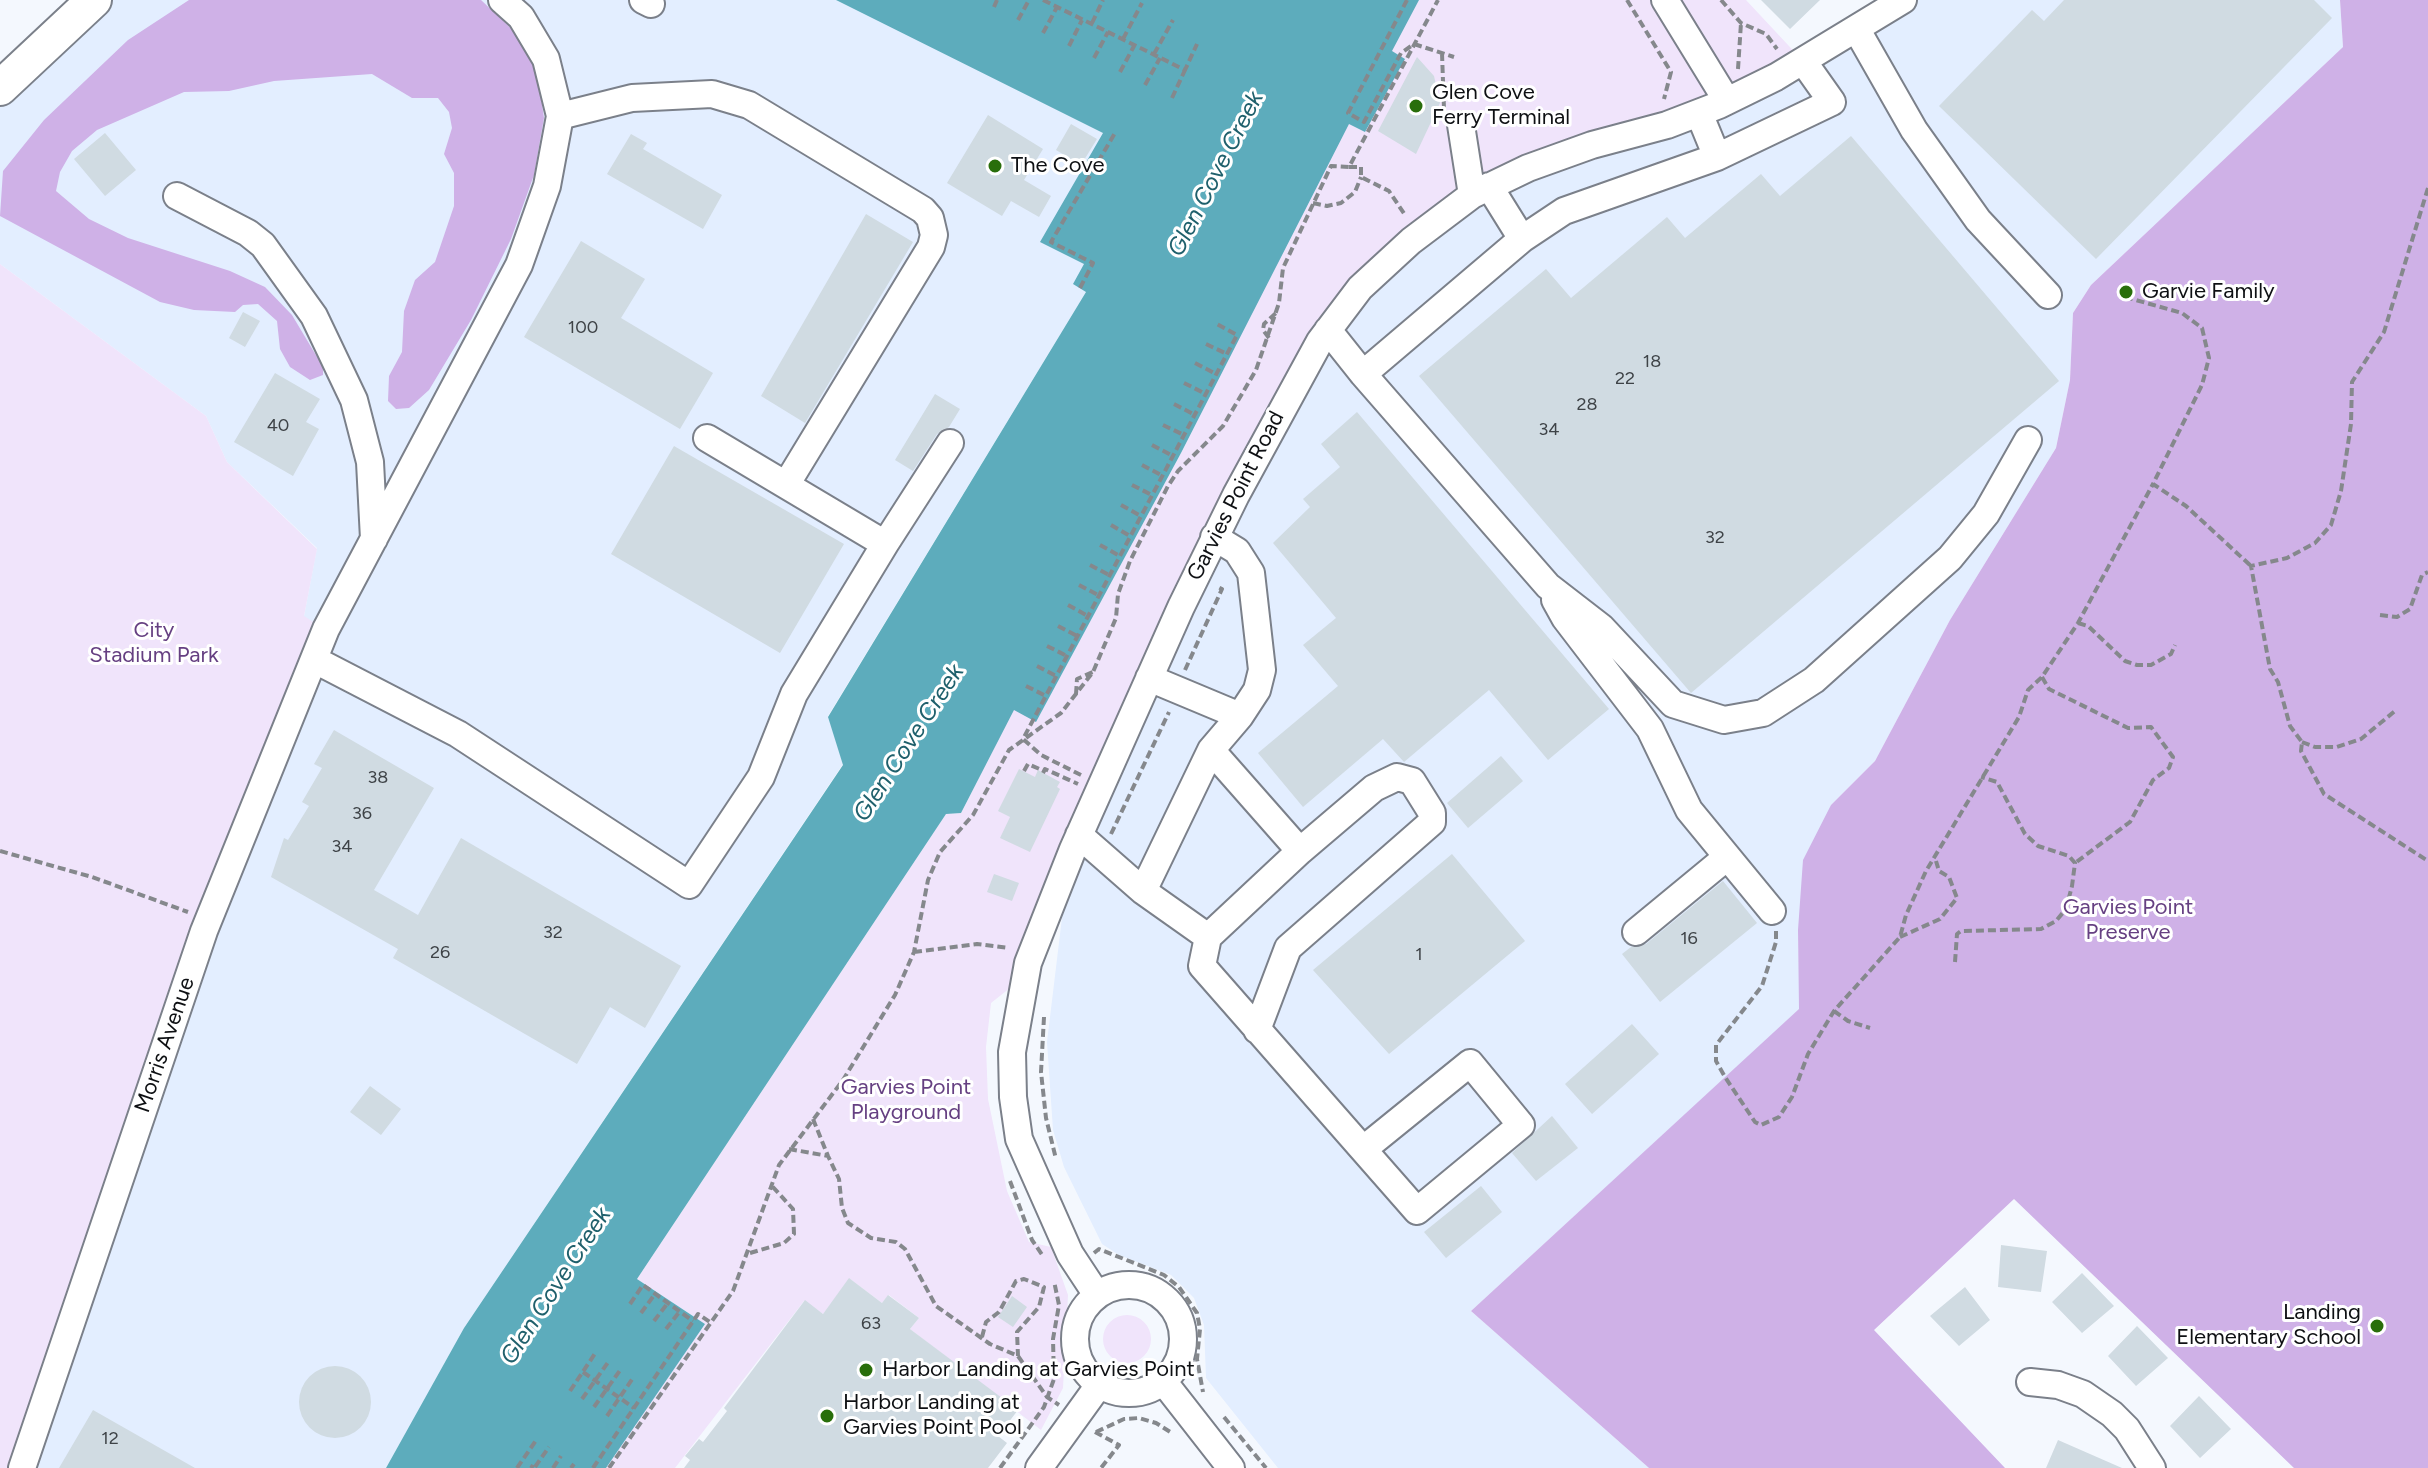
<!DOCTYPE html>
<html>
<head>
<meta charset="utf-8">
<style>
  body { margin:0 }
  canvas { display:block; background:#f4f8fe }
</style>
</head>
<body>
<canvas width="2428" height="1468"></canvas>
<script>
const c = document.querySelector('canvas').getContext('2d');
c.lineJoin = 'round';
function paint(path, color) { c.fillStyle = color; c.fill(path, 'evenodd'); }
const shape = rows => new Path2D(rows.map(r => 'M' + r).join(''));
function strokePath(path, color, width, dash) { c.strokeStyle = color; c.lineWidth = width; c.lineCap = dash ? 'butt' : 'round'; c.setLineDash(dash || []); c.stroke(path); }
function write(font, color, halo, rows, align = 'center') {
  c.font = font + ' Figtree,sans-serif'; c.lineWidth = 6; c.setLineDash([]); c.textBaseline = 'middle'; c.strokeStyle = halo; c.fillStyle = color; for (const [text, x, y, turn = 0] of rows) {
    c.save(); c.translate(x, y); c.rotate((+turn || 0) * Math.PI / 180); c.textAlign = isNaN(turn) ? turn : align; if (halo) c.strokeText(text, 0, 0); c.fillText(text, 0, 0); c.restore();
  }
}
paint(shape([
  [93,0,837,0,1104,133,1084,264,1086,292,828,716,843,764,464,1328,386,1468,24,1468,304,616,317,548,227,462,206,416,0,264,0,86],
  [1906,0,2340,0,2343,47,2091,285,2073,313,2070,380,2056,448,1950,620,1875,761,1831,805,1798,930,1800,1009,1471,1311,1649,1468,1278,1468,1206,1378,1204,1325,1194,1298,1171,1275,1119,1255,1102,1244,1064,1167,1053,1130,1047,1042,1071,843,1326,334,1427,230,1532,171]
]), '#e3eeff');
paint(shape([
  [1409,0,1746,0,1803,61,1474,197,1326,334,1015,984,991,1003,986,1047,988,1099,1007,1191,1029,1242,1051,1247,1068,1295,1063,1388,1041,1430,910,1329,919,1318,889,1295,882,1303,850,1279,823,1314,804,1301,675,1468,606,1468,705,1324,637,1279,946,814,961,813,1014,709,1036,721,1181,453],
  [0,264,206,416,227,462,317,549,304,616,324,629,24,1468,0,1468],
  '1103 1339a24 24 0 1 1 48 0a24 24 0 1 1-48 0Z'
]), '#f0e4fb');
paint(shape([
  [189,0,481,0,518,35,537,70,544,118,534,175,511,239,471,320,429,390,409,408,396,409,388,401,389,376,402,352,404,311,415,280,435,262,454,206,454,173,444,154,452,128,449,112,438,98,412,98,372,74,274,81,229,91,184,92,97,130,72,151,60,172,56,191,89,219,128,238,230,271,265,287,292,315,323,367,323,375,310,380,290,367,280,349,277,321,258,304,243,305,235,312,194,310,160,302,0,216,3,171,44,120,128,40],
  [2340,0,2428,0,2428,1468,2294,1468,2014,1199,1874,1330,2005,1468,1649,1468,1471,1311,1799,1009,1798,930,1803,860,1831,805,1875,761,1950,620,2056,448,2070,380,2073,313,2091,285,2343,47]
]), '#cfb1e7');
paint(shape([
  [836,0,1419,0,1392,51,1405,59,1365,132,1349,124,1181,453,1036,722,1014,710,961,813,946,814,637,1279,705,1324,606,1468,386,1468,464,1328,843,765,828,717,1086,292,1073,284,1084,264,1040,242,1103,133]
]), '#5dacbc');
paint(shape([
  [1761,0,1820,0,1790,29],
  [2064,0,2314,0,2332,18,2096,259,1939,106,2032,10,2044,21],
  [1417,57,1434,76,1440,103,1416,154,1378,131],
  [988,115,1043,149,1024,180,1051,196,1039,217,1011,201,1002,216,947,183],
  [1071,124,1097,139,1081,165,1056,150],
  [105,133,136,170,105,196,74,159],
  [631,134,647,143,643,149,722,195,703,229,607,174],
  [1851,136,2059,381,1691,693,1419,376,1546,269,1571,298,1667,217,1685,238,1761,174,1780,196],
  [866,214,913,242,805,423,761,396],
  [581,241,645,279,621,318,713,373,680,429,524,337],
  [243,312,260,321,245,347,229,338],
  [275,373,320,399,306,422,319,429,293,476,234,442],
  [935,394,960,409,949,427,937,434,913,471,895,460],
  [1357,412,1609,709,1548,760,1489,690,1404,762,1383,739,1303,807,1258,753,1338,686,1303,645,1336,618,1273,543,1310,507,1303,499,1340,467,1321,444],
  [674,446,844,544,780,653,611,554],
  [334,730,434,788,374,890,418,915,461,838,681,966,645,1028,610,1007,577,1064,393,958,398,949,271,877,284,838,288,840,309,806,302,802,322,768,314,764],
  [1501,756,1523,781,1468,828,1447,803],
  [1019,769,1035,777,1038,770,1060,782,1057,787,1060,789,1030,852,1000,838,1010,817,998,811],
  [1452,854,1525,941,1389,1054,1313,970],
  [994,874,1019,883,1012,901,987,892],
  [1723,881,1757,923,1660,1002,1622,954,1631,947,1646,944],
  [1632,1024,1659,1054,1592,1114,1565,1084],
  [370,1086,401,1109,381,1135,350,1112],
  [1552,1116,1578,1148,1536,1181,1512,1153],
  [1481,1186,1502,1212,1446,1258,1424,1232],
  [2001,1245,2047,1251,2041,1292,1998,1287],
  [2082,1273,2114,1306,2082,1333,2052,1302],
  [849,1278,882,1303,888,1295,919,1318,910,1329,1018,1410,998,1436,1007,1443,988,1468,684,1468,690,1460,685,1456,699,1439,703,1442,727,1411,724,1408,805,1300,823,1314],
  [1965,1287,1990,1320,1959,1346,1930,1316],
  [1012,1296,1027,1307,1013,1327,998,1317],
  [2137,1326,2168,1358,2136,1386,2108,1356],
  '299 1402a36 36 0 1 1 72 0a36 36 0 1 1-72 0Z',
  [2199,1396,2231,1429,2200,1458,2170,1426],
  [93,1410,195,1468,59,1468],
  [2058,1440,2122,1468,2046,1468]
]), '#d0dbe2');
const minor = shape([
  [643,0,651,4],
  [1665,0,1727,101],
  [1857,30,1914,130,1978,220,2048,295],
  [1803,61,1832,102,1717,157,1564,211,1522,239,1363,374,1548,586,1601,627,1673,704,1724,720,1763,713,1814,680,1950,558,1986,514,2028,440],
  [1699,113,1717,157],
  [560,116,632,98,712,94,749,105,923,210,930,218,934,235,931,247,786,485],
  [1461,125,1472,195],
  [1489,186,1522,239],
  [177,196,248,233,263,245,314,316,354,400,370,462,374,539],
  [1328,330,1363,374],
  [885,544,950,443],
  [1555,600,1565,618,1650,729,1689,810,1772,911],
  [315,660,458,734,689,885,761,777,794,694,885,544,707,438],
  [1149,678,1240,716],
  [1079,835,1143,891,1208,937,1300,851,1211,750],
  [1143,891,1211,750,1240,716,1257,690,1262,670,1251,573,1237,551,1214,537],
  [1636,932,1727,857],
  [1208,937,1202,966,1417,1211,1521,1125,1470,1063,1365,1148],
  [1257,1030,1288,948,1432,822,1432,813,1412,781,1397,777,1374,788,1300,851],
  '1075 1339a54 54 0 1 1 108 0a54 54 0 1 1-108 0Z',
  [1097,1295,1070,1254,1019,1139,1013,1097,1012,1052,1028,963,1073,849,1181,607,1236,495,1320,341,1360,288,1411,241,1472,195,1528,168,1592,145,1667,125,1719,105,1776,77,1903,0],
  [1163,1381,1231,1468],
  [2030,1382,2058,1385,2083,1394,2112,1414,2127,1429,2152,1468],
  [22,1468,204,931,326,629,519,265,547,186,560,116,546,59,521,17,502,0],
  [1039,1468,1099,1385]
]);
const major = shape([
  [0,88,94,0]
]);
strokePath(minor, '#7b808a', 30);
strokePath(major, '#7b808a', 38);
strokePath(shape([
  [1043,0,1185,70,1197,44],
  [1407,0,1348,113,1364,122,1401,53,1414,44,1454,57],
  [1627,0,1671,72,1664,99],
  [1721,0,1741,23,1766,34,1777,49],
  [994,7,997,0],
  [1018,20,1029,0],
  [1092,23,1103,0],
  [1043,33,1057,7],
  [1123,39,1142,3],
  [1069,46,1082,20],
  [1442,53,1444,109],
  [1154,54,1173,20],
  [1094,58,1108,32],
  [1738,69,1741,23],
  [1120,72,1134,46],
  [1145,85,1160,58],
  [1172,98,1185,70],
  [1349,167,1361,167,1361,177,1389,191,1405,215],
  [2428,188,2384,332,2352,382,2351,424,2341,491,2331,525,2315,543,2287,558,2251,566,2270,669,2278,682,2290,726,2302,742,2301,751,2324,794,2428,861],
  [1313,203,1327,206,1341,203,1355,192,1361,177],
  [1080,288,1093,263,1051,242,1115,133],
  [2125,297,2182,313,2202,328,2209,358,2202,385,2153,484,2186,506,2251,566],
  [1269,338,1263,330,1264,324,1277,312],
  [1206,344,1227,354],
  [1195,363,1216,374],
  [1184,383,1206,394],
  [1174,404,1195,415],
  [1163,425,1184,435],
  [1152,445,1173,456],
  [1142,465,1163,476],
  [1132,485,1152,495],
  [1121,505,1141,516],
  [1111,525,1130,536],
  [1100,545,1120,556],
  [1090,565,1109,575],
  [1079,585,1098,595],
  [1068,605,1088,616],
  [2380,615,2397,617,2410,609,2422,575,2428,572],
  [2078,623,2088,626,2125,661,2137,665,2151,665,2171,654,2175,645],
  [1058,626,1077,636],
  [1047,646,1067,656],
  [1037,666,1056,676],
  [1185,670,1222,589,1216,586],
  [2042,677,2049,689,2128,728,2151,727,2173,757,2169,768,2153,780,2130,822,2075,863],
  [1026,686,1046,696],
  [1076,694,1077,679,1093,672],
  [2302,742,2315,747,2337,747,2361,739,2395,711],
  [1024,771,1028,764,1044,771],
  [1043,773,1045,769,1078,784],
  [1081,775,1041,755,1023,739,1237,335,1217,324],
  [1111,834,1169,712],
  [0,851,92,877,188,912],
  [1776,931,1776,942,1762,986,1716,1045,1716,1061,1725,1077,1755,1122,1761,1125,1779,1117,1792,1097,1808,1054,1834,1011,1900,937,1906,915,1926,871,2019,717,2028,690,2042,677,2078,623,2153,484],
  [1900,937,1940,919,1957,898,1949,877,1939,871,1936,861],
  [914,952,977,944,1009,948],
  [1955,962,1957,934,1961,931,2041,929,2056,921,2066,909,2072,886,2075,863,2069,856,2038,846,2025,834,1997,782,1981,777],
  [1834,1011,1848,1021,1870,1028],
  [1044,1017,1041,1072,1046,1118,1056,1159],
  [813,1119,828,1156],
  [789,1149,828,1156,839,1179,842,1208,848,1223,871,1238,896,1242,905,1249,936,1306,990,1344,1018,1356,1047,1397,1059,1405],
  [1010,1181,1032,1240,1043,1256],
  [750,1253,784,1243,794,1234,793,1209,772,1186],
  [1094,1253,1099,1249,1164,1275,1179,1287,1197,1313,1200,1329,1197,1359,1203,1392],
  [630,1304,643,1285,693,1321],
  [641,1313,655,1294],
  [654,1321,667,1304],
  [666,1329,680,1311],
  [982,1337,986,1322,999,1312,1016,1281,1024,1279,1044,1287,1039,1307,1017,1332,1018,1356],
  [583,1372,634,1408],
  [570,1391,596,1352],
  [582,1399,609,1361],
  [594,1407,621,1369],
  [607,1416,633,1378],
  [1224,1417,1266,1468],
  [1095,1432,1119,1445,1101,1468],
  [1096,1432,1124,1419,1139,1418,1156,1423,1172,1433],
  [535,1467,549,1447],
  [517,1468,537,1439],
  [531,1468,533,1465],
  [553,1468,561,1456],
  [571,1468,574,1464],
  [593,1468,698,1314,710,1322],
  [609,1468,733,1291,779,1165,843,1080,895,995,914,952,928,880,940,852,973,815,1009,750,1061,713,1093,672,1116,618,1118,594,1130,561,1168,486,1178,471,1223,426,1256,370,1279,303,1283,268,1331,166,1349,167,1438,0],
  [1000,1468,1044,1407,1054,1379,1053,1339,1059,1305,1054,1281]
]), '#85888c', 4, [8, 4]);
strokePath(minor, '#fff', 26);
strokePath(major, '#fff', 34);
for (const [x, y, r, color] of [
  [1416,106,8,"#296e0b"],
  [995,166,8,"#296e0b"],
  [2126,292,8,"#296e0b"],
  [2377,1326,8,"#296e0b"],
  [866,1370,8,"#296e0b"],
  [827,1416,8,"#296e0b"]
]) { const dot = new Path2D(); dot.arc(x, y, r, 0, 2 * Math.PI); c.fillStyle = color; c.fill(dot); strokePath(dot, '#fff', 3); }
write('18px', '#3e4347', null, [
  ["100",583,328],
  ["18",1652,362],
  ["22",1625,379],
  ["28",1587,405],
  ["40",278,426],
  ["34",1549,430],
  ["32",1715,538],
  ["38",378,778],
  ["36",362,814],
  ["34",342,847],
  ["32",553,933],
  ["16",1689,939],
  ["26",440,953],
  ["1",1419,955],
  ["63",871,1324],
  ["12",110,1439]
]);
write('22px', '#0e1013', '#fff', [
  ["Glen Cove",1432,93],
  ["Ferry Terminal",1432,118],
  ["The Cove",1011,166],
  ["Garvie Family",2142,292],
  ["Landing",2361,1313,"right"],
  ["Elementary School",2361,1338,"right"],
  ["Harbor Landing at Garvies Point",882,1370],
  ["Harbor Landing at",843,1403],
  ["Garvies Point Pool",843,1428]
], 'left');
write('22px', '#0e1013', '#fff', [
  ["Garvies Point Road",1236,496,-63],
  ["Morris Avenue",165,1045,-71]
]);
write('22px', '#664082', '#fff', [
  ["City",154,631],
  ["Stadium Park",154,656],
  ["Garvies Point",2128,908],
  ["Preserve",2128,933],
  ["Garvies Point",906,1088],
  ["Playground",906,1113]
]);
write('italic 24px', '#1f606c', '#fff', [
  ["Glen Cove Creek",1216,174,-63],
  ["Glen Cove Creek",909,743,-57],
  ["Glen Cove Creek",556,1286,-57]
]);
</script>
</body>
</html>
